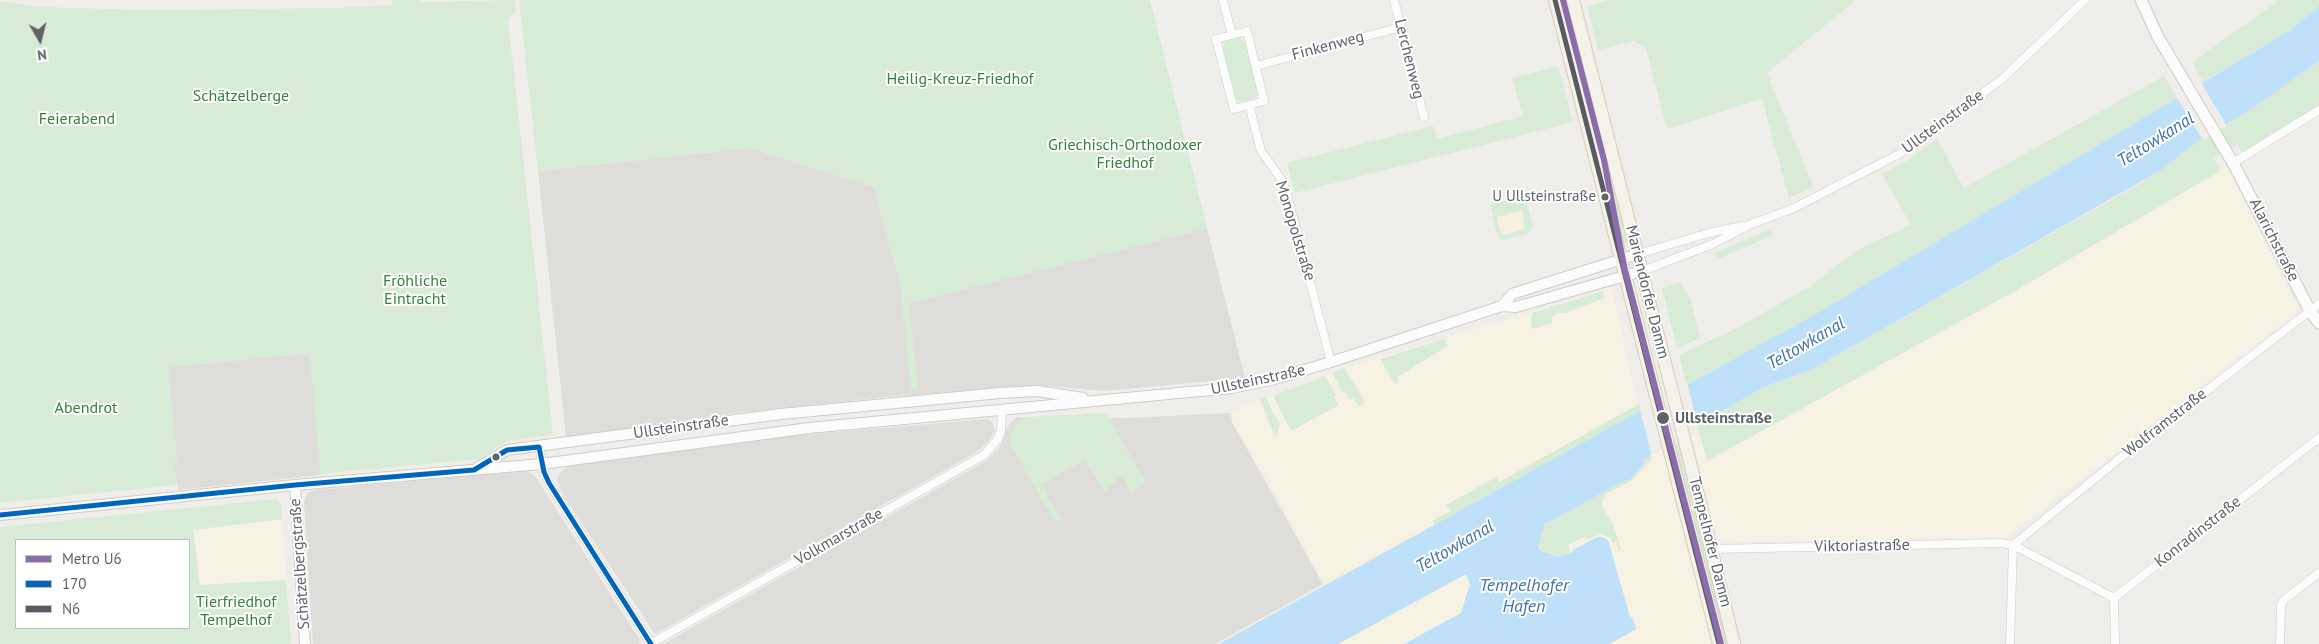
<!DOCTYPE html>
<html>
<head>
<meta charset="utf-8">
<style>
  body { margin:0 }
  #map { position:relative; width:2319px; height:644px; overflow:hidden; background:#efeeea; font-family:"PT Sans",sans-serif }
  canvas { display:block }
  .legend { position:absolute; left:15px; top:539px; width:175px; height:90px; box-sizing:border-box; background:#fff; border:1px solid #bfc1c3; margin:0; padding:6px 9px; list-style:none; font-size:15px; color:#5f6368 }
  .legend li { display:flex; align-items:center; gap:10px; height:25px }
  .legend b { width:25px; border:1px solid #bfc1c3 }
  .north { position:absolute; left:15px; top:15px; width:50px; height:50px; -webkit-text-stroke:4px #fff; paint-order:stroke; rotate:172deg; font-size:14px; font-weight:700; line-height:20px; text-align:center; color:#5f6368 }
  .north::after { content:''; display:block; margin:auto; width:18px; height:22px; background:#5f6368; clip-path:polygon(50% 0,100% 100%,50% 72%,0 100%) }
</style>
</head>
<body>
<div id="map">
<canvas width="2319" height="644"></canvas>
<ul class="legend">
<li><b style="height:6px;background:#8c6dab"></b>Metro U6</li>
<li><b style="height:6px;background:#0065bd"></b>170</li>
<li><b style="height:6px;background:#595b62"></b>N6</li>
</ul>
<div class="north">N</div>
</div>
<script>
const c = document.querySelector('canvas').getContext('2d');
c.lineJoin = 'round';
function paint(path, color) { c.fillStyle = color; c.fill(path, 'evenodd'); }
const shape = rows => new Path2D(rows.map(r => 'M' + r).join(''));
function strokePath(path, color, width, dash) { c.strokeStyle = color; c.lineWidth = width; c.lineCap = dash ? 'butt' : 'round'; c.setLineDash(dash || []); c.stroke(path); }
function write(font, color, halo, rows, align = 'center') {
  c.font = font + ' "PT Sans",sans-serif'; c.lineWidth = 4; c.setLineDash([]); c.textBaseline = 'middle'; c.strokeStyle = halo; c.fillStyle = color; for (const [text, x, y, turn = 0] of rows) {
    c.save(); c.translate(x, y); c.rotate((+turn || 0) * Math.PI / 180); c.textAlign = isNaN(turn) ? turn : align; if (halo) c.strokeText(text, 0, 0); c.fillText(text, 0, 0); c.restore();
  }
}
paint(shape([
  [2227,167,2299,310,2007,537,1723,542,1718,539,1692,437,1700,433,1707,461,2015,291],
  [1612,288,1638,409,1326,584,1322,582,1279,500,1232,422,1231,413,1260,399,1273,396,1345,368],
  [1662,447,1713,644,1610,644,1636,629,1633,619,1630,617,1608,540,1603,537,1562,557,1543,526],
  [282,519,286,580,200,585,193,530],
  [1466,574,1470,584,1461,613,1404,644,1342,644,1342,642]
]), '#f7f3e4');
paint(shape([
  [750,148,874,187,891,252,899,276,903,304,1207,228,1245,378,1104,391,1037,385,886,397,735,413,566,437,538,171],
  [310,353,321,475,178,490,173,462,177,462,168,367],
  [1231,413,1232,422,1323,584,1215,644,663,644,986,461,999,448,1010,423,1017,417,1126,418],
  [986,419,992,422,995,431,988,442,977,452,655,634,564,496,557,481,560,472,569,466,790,436],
  [526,471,535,476,641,642,638,644,313,644,304,504,305,497,309,492,317,490]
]), '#dfddda');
paint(shape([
  [392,0,419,0,419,2,515,0,516,12,508,19,553,435,507,441,479,459,320,474,310,353,168,367,177,462,173,463,177,485,0,503,0,1,38,7,149,10,333,8,392,5],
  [519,0,1150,0,1207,228,909,303,918,389,911,390,899,276,891,252,874,187,750,148,538,171],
  [1561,0,1566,0,1629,241,1623,243],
  [1609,0,1856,0,1767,73,1813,187,1789,198,1762,99,1667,129,1646,48,1634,41,1598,50,1587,6],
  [2280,0,2319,0,2319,6,2289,31,2203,82,2192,62],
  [1239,37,1246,43,1258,90,1256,97,1243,102,1236,99,1223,49,1225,41],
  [2319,61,2319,107,2243,154,2237,144,2214,158,2220,171,2015,291,1707,461,1697,425,1764,387,1813,369,2143,182,2198,141,2251,108],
  [1558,66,1573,122,1295,193,1287,163,1433,126,1437,139,1523,116,1512,78],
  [2164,76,2177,98,1819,312,1687,385,1679,355,1735,329,1809,287,1859,249,1911,225,1882,174,1908,160,1937,139,1964,188],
  [1525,196,1533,228,1528,234,1503,240,1498,238,1490,205],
  [1770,229,1773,235,1718,259,1715,253],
  [1680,282,1690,298,1700,338,1677,348,1662,288],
  [1603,291,1605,298,1565,313,1557,313,1551,318,1552,323,1533,329,1531,325,1532,313],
  [1444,339,1448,346,1397,377,1399,381,1395,384,1380,359],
  [1345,368,1365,402,1359,407,1353,398,1349,399,1345,392,1343,393,1332,373],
  [1325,376,1337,396,1334,397,1339,405,1291,431,1273,396],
  [1266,397,1272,412,1280,423,1278,433,1275,437,1260,399],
  [1639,404,1641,412,1434,525,1432,521,1450,511,1446,505,1496,477,1499,482],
  [1108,413,1111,422,1145,480,1143,486,1131,492,1122,473,1105,492,1085,460,1041,484,1061,519,1055,522,1011,446,1010,436,1018,421,1028,417],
  [1681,443,1730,644,1727,644,1724,636,1675,446],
  [1651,454,1652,459,1631,481,1607,493,1602,500,1603,509,1614,526,1621,551,1619,551,1617,542,1613,543,1610,538,1601,534,1587,540,1585,537,1568,545,1570,553,1562,557,1540,550,1538,544,1544,525,1625,480,1629,481,1644,465,1643,460],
  [275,499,281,504,282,519,193,530,200,585,286,580,291,644,0,644,0,527],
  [16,540,189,540,189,628,16,628]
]), '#d8ebd6');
paint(shape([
  [1522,210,1525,229,1503,235,1500,231,1497,217],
  [1432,521,1434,525,1328,583,1326,580]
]), '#f6f1e1');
paint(shape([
  [2319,6,2319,61,2250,110,2198,141,2161,170,1813,369,1764,387,1697,425,1643,460,1644,464,1629,481,1625,480,1544,525,1538,547,1541,551,1558,557,1573,552,1573,550,1597,537,1603,537,1608,540,1630,617,1633,619,1636,629,1610,644,1404,644,1461,613,1470,584,1466,574,1338,644,1219,644,1819,312,2289,31]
]), '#bfe0f9');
paint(shape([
  [2200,81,2227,126,2203,140,2176,96],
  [1687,383,1698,427,1652,456,1640,410]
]), '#efeeea');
const minor = shape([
  [1223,0,1232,35],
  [1394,0,1424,117],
  [1247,31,1264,101,1234,109,1216,39,1247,31],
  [1256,66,1401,27],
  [1249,105,1261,151,1284,183,1331,362],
  [2233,163,2319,110],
  [1638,254,1709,233,1742,226],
  [1642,271,1713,244,1751,224,1792,209,1901,153,2002,79,2085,0],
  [539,447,544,472,549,483,651,644],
  [2013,545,2140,442,2319,304],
  [1712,549,2000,543,2013,545,2114,598],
  [2114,598,2319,438],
  [2114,598,2115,644],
  [650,644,984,455,998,439,1001,431,1002,410],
  [2010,644,2013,545],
  [2280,644,2281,605,2284,600,2319,573]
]);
const tertiary = shape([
  [1502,306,1512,294,1638,254],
  [477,468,507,450,781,414,1000,393,1037,391,1083,398],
  [295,485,305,644],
  [0,515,295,485,542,464,809,428,1232,388,1275,379,1331,362,1502,306,1516,307,1642,271]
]);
const secondary = shape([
  [2141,0,2158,37,2233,163,2310,311,2319,323]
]);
const primary = shape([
  [1555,0,1719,644],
  [1573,0,1690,462,1734,644]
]);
strokePath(minor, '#cbcccc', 9);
strokePath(tertiary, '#cbcccc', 12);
strokePath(secondary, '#cacacb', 13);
strokePath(primary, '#d7ceb8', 14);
strokePath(minor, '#fdfcfc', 8);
strokePath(tertiary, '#fdfcfc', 10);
strokePath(secondary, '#fdfcfc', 11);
strokePath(primary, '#f4f2e9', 12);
strokePath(shape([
  [0,515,295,485,474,470,507,450,539,447,544,472,549,483,651,644]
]), '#0065bd', 5);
strokePath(shape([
  [1555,0,1719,644]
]), '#595b62', 5);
strokePath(shape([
  [1563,0,1604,160,1624,266,1721,644]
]), '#8c6dab', 6);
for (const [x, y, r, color] of [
  [1605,197,4.5,"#5f6368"],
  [1663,418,7,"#5f6368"],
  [496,457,4.5,"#5f6368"]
]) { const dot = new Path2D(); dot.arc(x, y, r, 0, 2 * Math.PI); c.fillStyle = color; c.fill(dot); strokePath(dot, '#fff', 2); }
write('15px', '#5f6368', '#fff', [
  ["U Ullsteinstraße",1596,197]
], 'right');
write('16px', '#5f6368', '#fff', [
  ["Finkenweg",1328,46,-15],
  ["Lerchenweg",1409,59,76],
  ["Ullsteinstraße",1943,122,-36],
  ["Monopolstraße",1295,231,73],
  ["Alarichstraße",2274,240,63],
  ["Mariendorfer Damm",1647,292,76],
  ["Ullsteinstraße",1258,380,-12],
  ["Wolframstraße",2165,423,-38],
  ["Ullsteinstraße",681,427,-8],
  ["Konradinstraße",2198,532,-38],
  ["Volkmarstraße",839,537,-30],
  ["Tempelhofer Damm",1710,542,76],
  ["Viktoriastraße",1862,546,-1],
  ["Schätzelbergstraße",300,564,-94]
]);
write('16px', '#348238', '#fff', [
  ["Heilig-Kreuz-Friedhof",960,79],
  ["Schätzelberge",241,96],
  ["Feierabend",77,119],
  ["Griechisch-Orthodoxer",1125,145],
  ["Friedhof",1125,163],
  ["Fröhliche",415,281],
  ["Eintracht",415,299],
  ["Abendrot",86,408],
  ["Tierfriedhof",236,602],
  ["Tempelhof",236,620]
]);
write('bold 16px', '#5f6368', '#fff', [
  ["Ullsteinstraße",1675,418]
], 'left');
write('italic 18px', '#4174aa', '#fff', [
  ["Teltowkanal",2156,140,-32],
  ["Teltowkanal",1806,344,-30],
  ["Teltowkanal",1455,547,-30],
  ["Tempelhofer",1524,586],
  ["Hafen",1524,607]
]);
</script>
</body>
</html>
